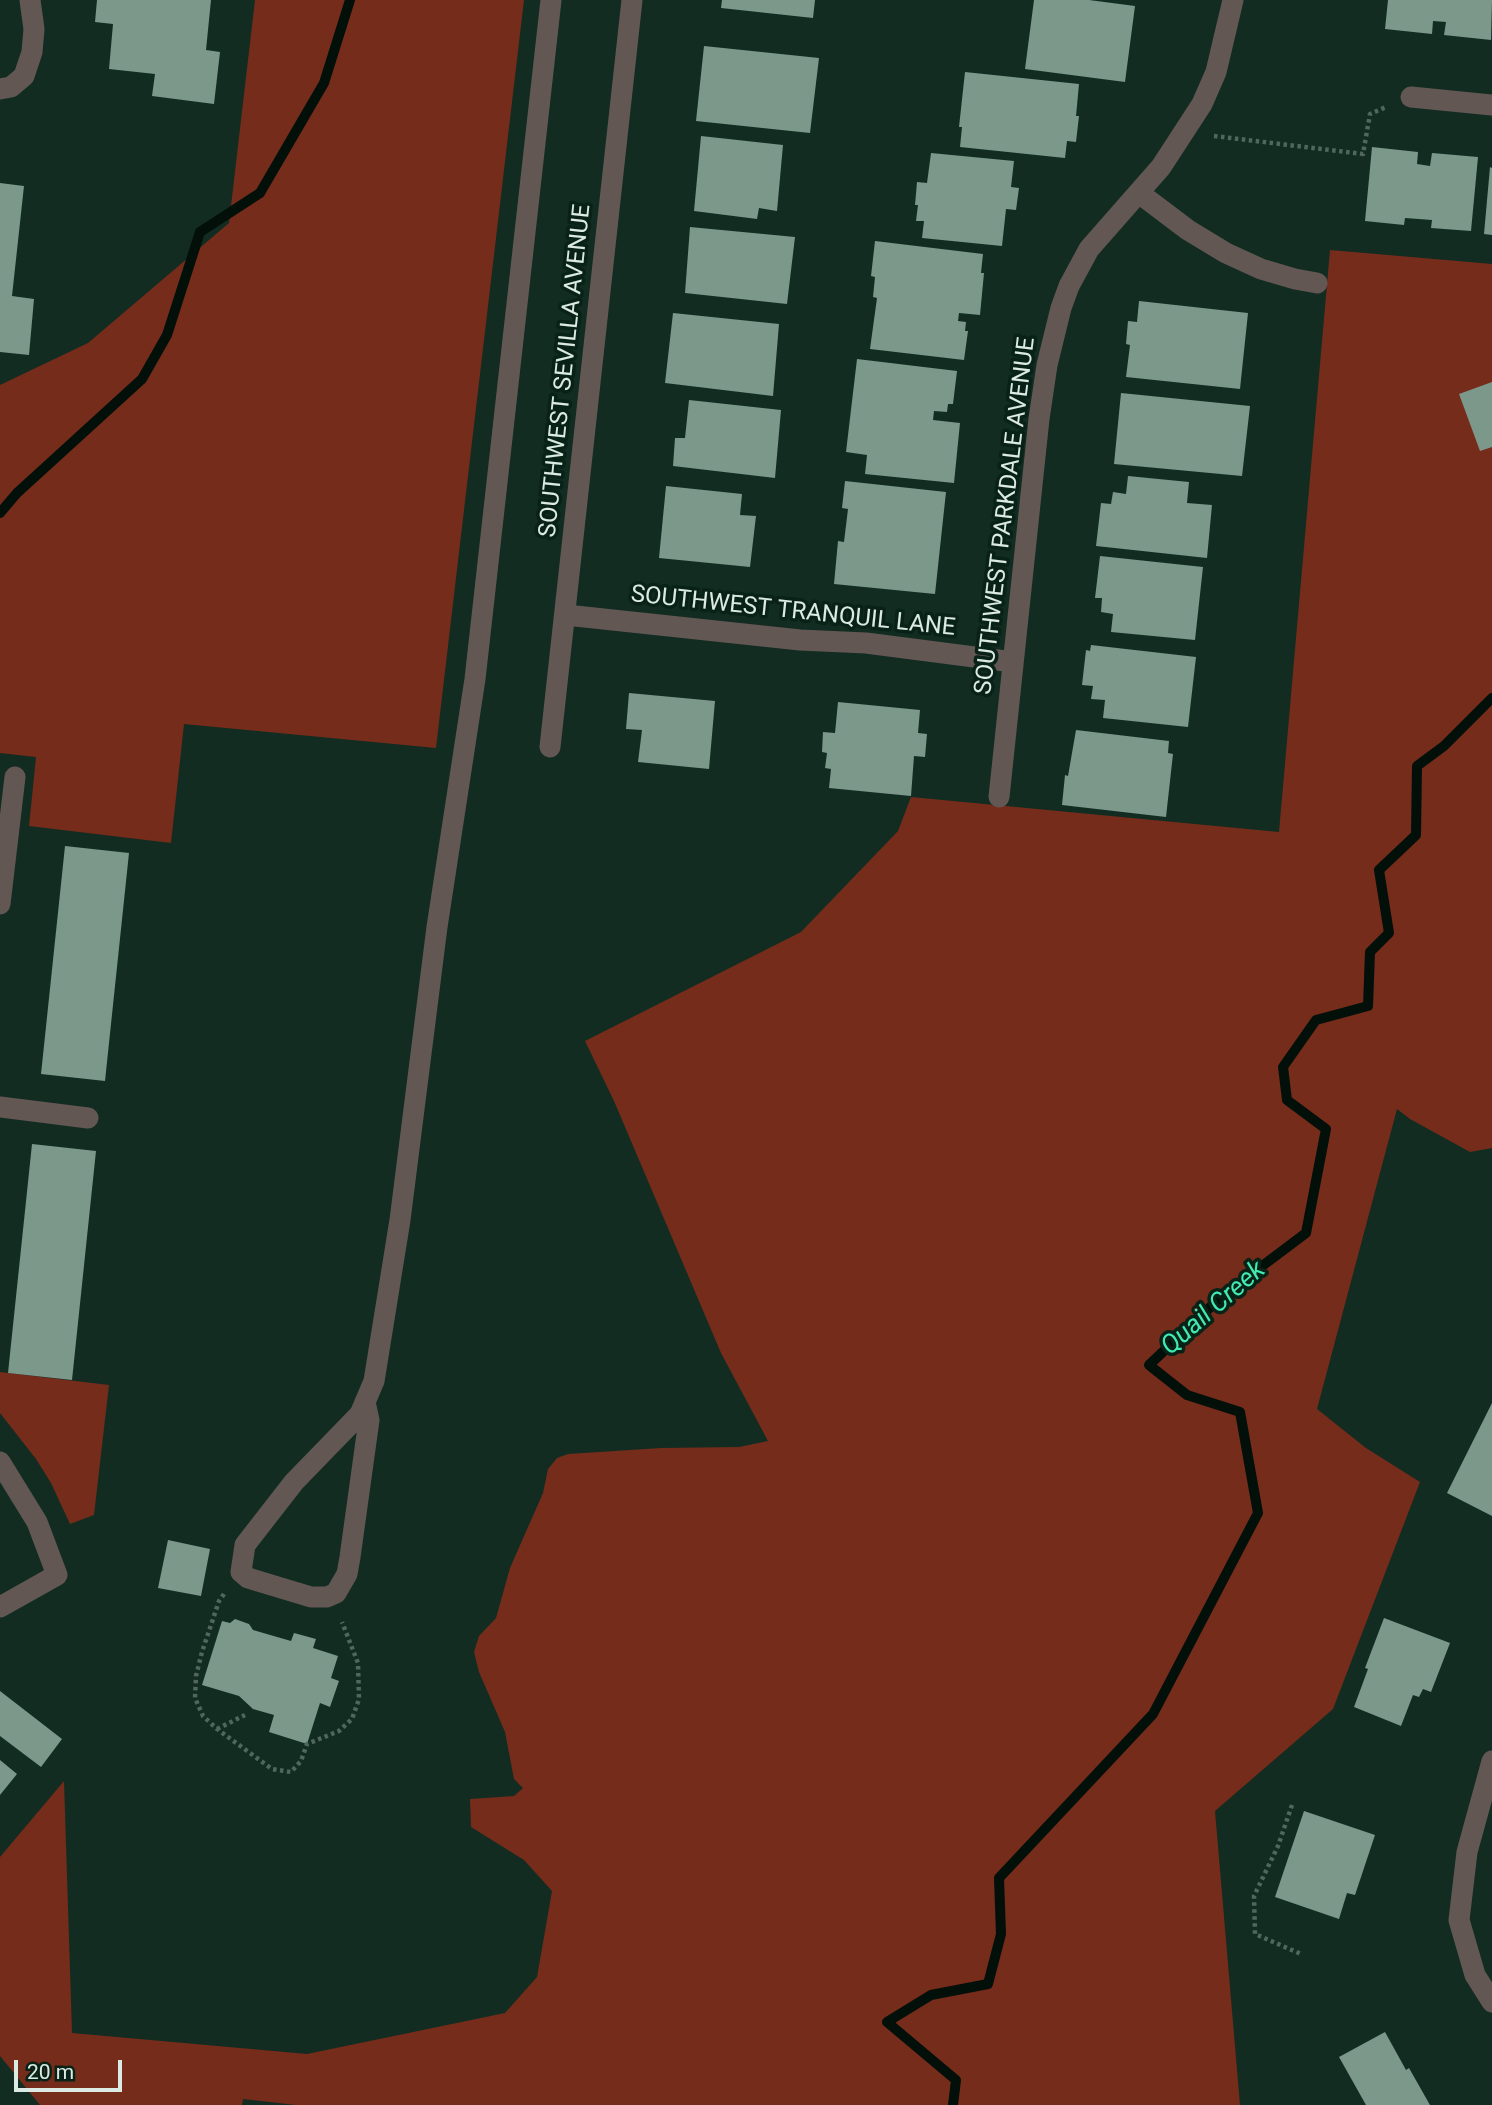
<!DOCTYPE html>
<html>
<head>
<meta charset="utf-8">
<style>
  body { margin:0 }
  #map { position:relative; width:1492px; height:2105px; overflow:hidden; background:#122c22; font-family:Roboto,sans-serif }
  canvas { display:block }
  .scale { position:absolute; left:14px; top:2060px; width:108px; height:32px; box-sizing:border-box; border:4px solid #dbeae3; border-top:0; padding-left:9px; font-size:21px; line-height:24px; white-space:nowrap; color:#dbeae3; -webkit-text-stroke:5px #082218; paint-order:stroke }
</style>
</head>
<body>
<div id="map">
<canvas width="1492" height="2105"></canvas>
<div class="scale">20 m</div>
</div>
<script>
const c = document.querySelector('canvas').getContext('2d');
c.lineJoin = 'round';
function paint(path, color) { c.fillStyle = color; c.fill(path, 'evenodd'); }
const shape = rows => new Path2D(rows.map(r => 'M' + r).join(''));
function strokePath(path, color, width, dash) { c.strokeStyle = color; c.lineWidth = width; c.lineCap = dash ? 'butt' : 'round'; c.setLineDash(dash || []); c.stroke(path); }
function write(font, color, halo, rows, align = 'center') {
  c.font = font + ' Roboto,sans-serif'; c.lineWidth = 7; c.setLineDash([]); c.textBaseline = 'middle'; c.strokeStyle = halo; c.fillStyle = color; for (const [text, x, y, turn = 0] of rows) {
    c.save(); c.translate(x, y); c.rotate((+turn || 0) * Math.PI / 180); c.textAlign = isNaN(turn) ? turn : align; if (halo) c.strokeText(text, 0, 0); c.fillText(text, 0, 0); c.restore();
  }
}
paint(shape([
  [255,0,524,0,436,748,184,724,171,843,29,826,36,757,0,753,0,385,88,343,229,223],
  [1330,250,1492,264,1492,1148,1470,1152,1410,1119,1397,1109,1317,1409,1366,1448,1420,1482,1333,1709,1215,1811,1240,2105,296,2105,243,2099,242,2105,40,2105,0,2056,0,1857,64,1781,72,2033,307,2054,505,2013,537,1977,552,1891,524,1860,471,1827,470,1799,514,1796,523,1788,514,1779,505,1732,479,1672,474,1652,479,1636,496,1618,510,1568,543,1493,548,1469,557,1458,568,1454,661,1448,739,1447,768,1441,721,1353,614,1101,585,1041,801,932,898,831,911,797,1279,832],
  [0,1372,109,1385,94,1515,70,1524,51,1483,36,1459,0,1413]
]), '#752c1a');
strokePath(shape([
  [0,513,17,493,142,379,167,335,200,232,260,193,324,83,350,0],
  [953,2105,956,2080,887,2022,931,1995,988,1984,1001,1934,999,1878,1153,1714,1258,1513,1240,1412,1187,1395,1149,1365,1221,1297,1306,1233,1326,1129,1287,1100,1283,1067,1316,1020,1368,1006,1370,952,1389,933,1379,870,1416,835,1417,766,1444,746,1492,698]
]), '#03100a', 10);
paint(shape([
  [97,0,211,0,206,50,220,52,214,104,152,96,155,74,109,69,113,24,95,22],
  [722,0,815,0,813,18,721,8],
  [1034,0,1089,0,1135,6,1125,82,1025,69],
  [1388,0,1492,0,1491,40,1444,35,1446,22,1433,21,1432,34,1385,29],
  [704,46,819,58,810,133,696,121],
  [965,72,1079,84,1076,116,1079,116,1076,142,1067,141,1065,158,960,147,962,127,959,127],
  [701,136,783,145,777,211,759,208,757,219,694,211],
  [1372,147,1418,152,1417,164,1430,166,1432,153,1478,157,1471,231,1431,228,1432,220,1405,218,1404,225,1365,221],
  [931,153,1014,161,1011,187,1019,188,1016,210,1006,209,1002,246,922,238,924,221,916,221,918,205,915,205,917,182,927,183],
  [1490,167,1492,168,1492,235,1484,234],
  [0,183,24,186,12,296,34,299,29,355,0,352],
  [690,227,795,237,787,304,685,293],
  [875,241,983,254,981,273,984,273,980,315,959,313,958,321,966,322,965,331,968,331,964,360,870,349,877,298,873,297,875,277,871,276],
  [1139,301,1248,313,1240,389,1126,377,1130,345,1126,344,1128,321,1137,322],
  [673,313,779,324,773,396,665,383],
  [857,359,957,371,953,404,948,404,947,412,934,411,933,420,960,423,954,483,865,474,867,455,846,452],
  [1492,382,1492,447,1480,451,1459,394],
  [1121,393,1250,406,1242,476,1114,464],
  [689,400,781,410,775,478,673,466,675,438,685,438],
  [1128,476,1189,482,1187,503,1212,505,1207,558,1096,546,1101,503,1111,504,1113,492,1126,494],
  [845,481,946,492,935,594,834,584,838,541,844,542,848,509,842,508],
  [666,486,742,494,740,515,756,516,750,567,659,558],
  [1100,556,1203,567,1195,640,1111,632,1113,614,1101,612,1102,598,1095,598],
  [1091,645,1196,657,1188,727,1103,718,1105,700,1091,699,1093,686,1082,685,1086,650,1090,651],
  [629,693,715,701,709,769,638,762,642,730,626,729],
  [838,702,920,710,918,733,927,734,925,757,914,756,911,796,829,788,831,769,825,768,827,753,822,752,823,732,835,733],
  [1076,730,1169,741,1168,753,1173,754,1166,817,1062,805,1065,775,1068,776],
  [65,846,129,853,105,1081,41,1074],
  [32,1144,96,1151,72,1380,8,1373],
  [1492,1403,1492,1516,1447,1493],
  [168,1540,210,1549,201,1596,158,1588],
  [1384,1618,1450,1643,1431,1692,1423,1689,1419,1697,1413,1695,1401,1726,1354,1707,1368,1669,1365,1668],
  [235,1619,249,1624,253,1630,291,1641,294,1633,316,1639,313,1648,338,1656,331,1678,339,1681,330,1707,320,1703,307,1744,269,1732,274,1715,253,1709,239,1696,202,1685,222,1621,230,1623],
  [0,1691,62,1739,41,1767,0,1736],
  [0,1760,17,1774,0,1795],
  [1304,1811,1375,1835,1355,1895,1347,1893,1339,1919,1275,1897],
  [1385,2032,1406,2070,1409,2068,1430,2105,1366,2105,1339,2057]
]), '#7b988b');
strokePath(shape([
  [1214,136,1363,154,1370,114,1386,107],
  [224,1594,219,1601,202,1652,196,1676,195,1698,203,1716,217,1729,272,1769,291,1772,301,1761,307,1744,339,1731,352,1719,359,1699,358,1663,342,1622],
  [217,1729,245,1715],
  [1292,1805,1278,1846,1254,1896,1255,1934,1301,1954]
]), '#50675d', 4.5, [3.5, 3.5]);
strokePath(shape([
  [0,89,11,87,24,76,32,52,34,29,30,0],
  [1411,97,1492,105],
  [1139,193,1188,230,1226,253,1261,269,1295,279,1317,283],
  [566,615,800,640,866,643,1013,662],
  [550,747,632,0],
  [999,797,1039,419,1047,365,1061,308,1069,286,1089,249,1161,167,1202,104,1216,72,1233,0],
  [0,904,15,777],
  [0,1107,88,1118],
  [365,1402,369,1420,350,1557,347,1574,336,1593,327,1597,311,1597,248,1578,241,1572,245,1545,294,1482,360,1414,374,1381,400,1220,437,927,475,679,551,0],
  [0,1462,37,1522,57,1575,0,1607],
  [1492,1761,1467,1852,1459,1920,1475,1975,1492,2002]
]), '#635754', 21);
write('24px', '#dbeae3', '#082218', [
  ["SOUTHWEST SEVILLA AVENUE",566,371,-84],
  ["SOUTHWEST PARKDALE AVENUE",1006,516,-83],
  ["SOUTHWEST TRANQUIL LANE",793,612,6]
]);
write('italic 26px', '#42eab2', '#082218', [
  ["Quail Creek",1214,1309,-41]
]);
</script>
</body>
</html>
